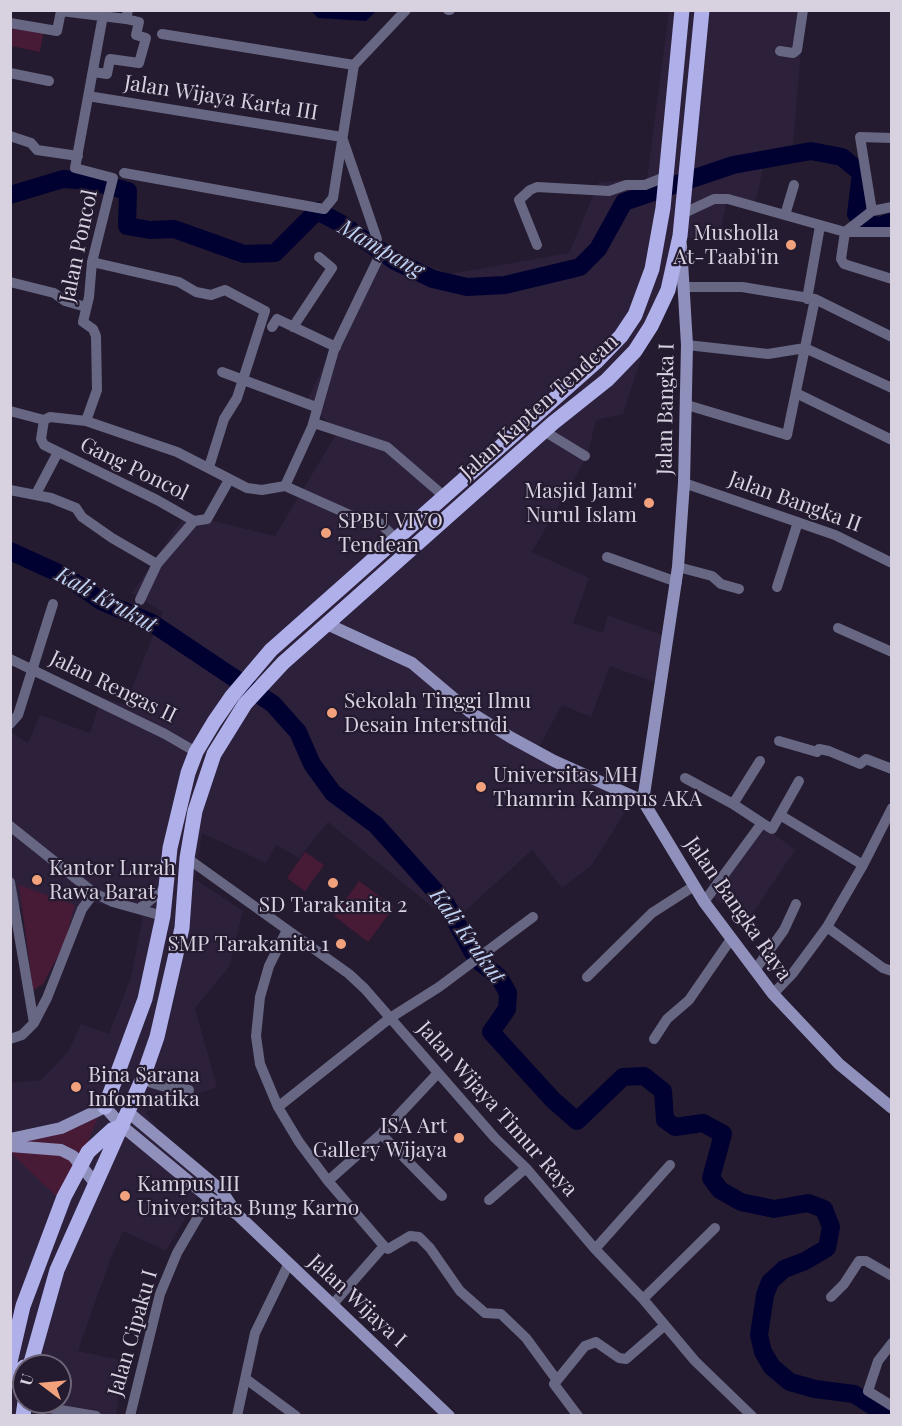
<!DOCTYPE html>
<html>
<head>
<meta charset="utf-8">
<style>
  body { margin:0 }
  #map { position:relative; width:902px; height:1426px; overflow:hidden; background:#241b30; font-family:"Playfair Display",serif }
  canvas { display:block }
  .frame { position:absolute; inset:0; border:12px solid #d8d2e0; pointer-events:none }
  .north { position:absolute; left:12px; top:1354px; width:60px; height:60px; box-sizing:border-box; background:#241b30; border:2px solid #6c6476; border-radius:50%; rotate:286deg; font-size:16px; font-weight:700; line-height:24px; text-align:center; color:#d8d2e0 }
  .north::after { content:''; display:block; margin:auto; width:21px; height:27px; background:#f1a17c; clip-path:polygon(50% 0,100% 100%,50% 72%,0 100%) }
</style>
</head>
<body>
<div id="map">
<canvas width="902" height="1426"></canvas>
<div class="frame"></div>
<div class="north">U</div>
</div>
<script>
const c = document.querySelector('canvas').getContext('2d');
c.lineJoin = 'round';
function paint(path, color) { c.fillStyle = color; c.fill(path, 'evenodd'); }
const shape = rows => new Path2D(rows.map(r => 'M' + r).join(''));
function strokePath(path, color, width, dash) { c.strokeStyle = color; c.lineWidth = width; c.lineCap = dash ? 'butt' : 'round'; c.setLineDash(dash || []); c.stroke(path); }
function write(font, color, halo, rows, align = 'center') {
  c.font = font + ' "Playfair Display",serif'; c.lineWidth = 4.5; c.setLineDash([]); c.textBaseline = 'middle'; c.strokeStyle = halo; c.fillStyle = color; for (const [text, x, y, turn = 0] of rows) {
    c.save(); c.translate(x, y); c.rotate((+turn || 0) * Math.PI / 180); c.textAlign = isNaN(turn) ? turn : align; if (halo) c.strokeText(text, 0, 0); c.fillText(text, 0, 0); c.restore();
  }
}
paint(shape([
  [669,11,804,11,793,147,764,163,754,210,726,204,719,239,685,238,668,308,641,346,640,362,623,414,596,420,587,457,532,552,589,578,573,623,603,633,608,615,664,636,654,682,610,666,591,717,562,705,539,747,632,790,627,809,591,866,562,888,532,850,452,923,328,822,299,858,276,845,266,863,202,833,195,879,243,911,229,967,195,1008,217,1087,146,1112,160,1133,210,1175,166,1251,123,1231,109,1263,78,1351,125,1361,116,1415,11,1415,11,1083,41,1080,68,1052,81,1024,109,1034,131,977,143,916,93,902,69,923,11,904,11,732,28,743,40,715,90,733,102,697,125,705,163,612,132,593,186,514,275,536,338,431,306,403,379,247,450,274,569,253,599,182,647,179],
  [24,1366,60,1366,60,1402,24,1402],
  [763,826,795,850,749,919,713,898]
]), '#2c203b');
paint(shape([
  [10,23,44,30,40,52,11,46],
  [305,852,324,865,305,891,287,878],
  [359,881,394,907,368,942,334,916],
  [19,885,75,905,64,945,43,984,33,990],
  [98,1118,62,1202,11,1153,10,1147,17,1139]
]), '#471b36');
paint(shape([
  [311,11,376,11,366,21,318,18]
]), '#000131');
strokePath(shape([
  [10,195,63,179,90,181,128,191,127,226,150,230,174,229,244,254,275,253,317,211,340,223,395,261,433,279,467,287,505,285,580,267,598,249,624,202,733,165,811,151,842,157,861,173,856,214,864,224,881,226,892,221],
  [10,551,67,577,101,601,152,623,273,704,298,732,312,764,333,793,376,825,445,902,472,951,481,963,499,977,508,993,507,1009,491,1032,553,1100,577,1121,623,1077,644,1076,663,1091,665,1120,675,1127,703,1123,723,1134,711,1178,720,1190,741,1202,774,1209,808,1203,824,1209,831,1227,827,1248,805,1261,784,1269,770,1282,765,1295,759,1335,763,1352,772,1367,790,1382,815,1389,854,1394,888,1416]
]), '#000131', 18);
strokePath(shape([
  [448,10,450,10],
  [10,23,57,31,61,11,126,19,128,10],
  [162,34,354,65],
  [780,51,793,53,797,50,803,10],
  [354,65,406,10],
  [93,72,107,74,110,59,139,63,146,38,136,35,139,22,126,19],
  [10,73,49,81],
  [94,97,342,137,377,239],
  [10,136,31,143,37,150,78,156],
  [124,173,324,209,333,198,354,65],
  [892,207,872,211,845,232,841,259,844,264,892,279],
  [872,211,860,137,892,138],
  [682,214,714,199,728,199,845,232,892,232],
  [785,215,794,185],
  [537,245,519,200,530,190,537,187,609,191,626,185,645,185,665,177],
  [92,262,179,282,196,292,211,295,225,290,265,311,237,398,224,419,209,467],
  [10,282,54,293,65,301,86,307],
  [685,287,742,287,815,299,892,337],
  [807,299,820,226],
  [272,327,277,319,336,347],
  [293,327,332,268,319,257],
  [687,345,768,354,805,348,892,388],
  [222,372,316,407],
  [796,393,892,440],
  [687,405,787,435,815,299],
  [10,411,44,420,50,417,86,421,177,452,247,488,262,490,285,486],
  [44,420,41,439,44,445,157,500,194,521,207,519,229,480],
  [86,421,97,390,96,336,93,329,83,322,89,297,92,262,113,178,75,168,104,10],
  [314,423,387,447,445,497],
  [544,431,585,456],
  [684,483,835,535,892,563],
  [285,486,312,427,334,350,379,257],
  [285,486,350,515,380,523,396,539],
  [10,490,51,498,76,508,82,517,112,538,157,564],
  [36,494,57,454],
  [607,557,677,582],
  [678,567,712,576,721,584,739,589],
  [777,587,798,522],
  [140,600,157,564,194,521],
  [838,628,892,652],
  [10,659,165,734,196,752],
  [10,724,18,715,53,604],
  [779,741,817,752,819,749,829,751,860,764,866,759,892,769],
  [685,778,733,804],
  [780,815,863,865],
  [762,823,772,829,799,781],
  [10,826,94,893,113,902,163,916],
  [187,858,349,974,365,989,495,1138,526,1168,595,1249,643,1299,695,1361,752,1416],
  [10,882,34,1023],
  [704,902,762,823,733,804,760,761],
  [139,909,164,889],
  [827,927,883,968,892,971],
  [287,930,269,966,260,997,256,1036,260,1064,278,1107,299,1142,328,1181,384,1246],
  [755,970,784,930,796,904],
  [587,977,652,913,694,886],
  [773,994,793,973,827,927,863,865,892,808],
  [10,1039,22,1035,34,1023,47,998,82,909,94,893],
  [654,1039,667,1019,689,1000,731,939],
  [142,1080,162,1086,189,1090],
  [278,1107,390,1018,439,987,533,917],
  [381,1134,442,1196],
  [328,1181,381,1134,438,1073],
  [489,1200,526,1168],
  [384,1246,388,1249,410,1236,419,1237,430,1248,460,1291,485,1313,501,1314,526,1338,556,1379],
  [595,1249,670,1165],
  [831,1297,844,1284,859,1261,866,1261,892,1276],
  [643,1299,715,1228],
  [333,1304,384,1246],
  [892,1343,878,1361,868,1391,892,1406],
  [246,1379,296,1416],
  [25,1404,96,1416],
  [130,1416,160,1294,177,1253,209,1198],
  [237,1416,255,1333,289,1263],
  [578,1416,554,1384,585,1346,596,1342,619,1358,626,1359,664,1326]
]), '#676783', 10);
strokePath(shape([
  [327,624,412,663,470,712,510,737,554,761,643,801,704,902,773,994,839,1064,892,1108],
  [643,801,678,567,684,483,687,345,681,245],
  [128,1112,221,1190,235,1211],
  [10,1139,61,1128,105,1107,122,1126,209,1198,237,1214,449,1416],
  [10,1146,61,1150,73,1156,95,1183]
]), '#8f90bc', 12);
strokePath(shape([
  [105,1107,145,999,163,916,170,848,188,773,196,752,214,722,232,696,271,650,596,362,621,336,635,315,652,269,663,208,682,10],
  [10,1362,23,1306,64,1197,88,1152,112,1130,122,1126],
  [30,1366,57,1270,142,1080,157,1037,182,928,187,858,195,811,214,754,245,704,283,663,553,423,607,380,635,351,651,326,668,290,680,236,702,10],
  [10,1381,24,1367],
  [23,1416,25,1402]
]), '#afafe9', 15);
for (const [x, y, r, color] of [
  [791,245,6,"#f1a17c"],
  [649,503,6,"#f1a17c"],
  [326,533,6,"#f1a17c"],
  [332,713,6,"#f1a17c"],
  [481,787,6,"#f1a17c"],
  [37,880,6,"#f1a17c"],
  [333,883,6,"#f1a17c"],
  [341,944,6,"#f1a17c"],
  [76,1087,6,"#f1a17c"],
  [459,1138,6,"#f1a17c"],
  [125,1196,6,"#f1a17c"]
]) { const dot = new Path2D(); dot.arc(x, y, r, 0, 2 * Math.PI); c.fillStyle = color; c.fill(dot); strokePath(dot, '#241b30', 2); }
write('21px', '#d8d2e0', '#241b30', [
  ["Jalan Wijaya Karta III",221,98,9],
  ["Jalan Poncol",79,246,-78],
  ["Jalan Kapten Tendean",539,407,-42],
  ["Jalan Bangka I",666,409,-89],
  ["Gang Poncol",134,469,26],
  ["Jalan Bangka II",795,502,20],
  ["Jalan Rengas II",113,687,26],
  ["Jalan Bangka Raya",738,909,55],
  ["Jalan Wijaya Timur Raya",497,1109,48],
  ["Jalan Wijaya I",357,1301,43],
  ["Jalan Cipaku I",133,1333,-74]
]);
write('21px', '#d8d2e0', '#241b30', [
  ["Musholla",779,233,"right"],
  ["At-Taabi'in",779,257,"right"],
  ["Masjid Jami'",637,491,"right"],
  ["Nurul Islam",637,515,"right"],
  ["SPBU VIVO",338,521],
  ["Tendean",338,545],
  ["Sekolah Tinggi Ilmu",344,701],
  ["Desain Interstudi",344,725],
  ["Universitas MH",493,775],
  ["Thamrin Kampus AKA",493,799],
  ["Kantor Lurah",49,868],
  ["Rawa Barat",49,892],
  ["SD Tarakanita 2",333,905,"center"],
  ["SMP Tarakanita 1",329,944,"right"],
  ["Bina Sarana",88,1075],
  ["Informatika",88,1099],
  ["ISA Art",447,1126,"right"],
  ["Gallery Wijaya",447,1150,"right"],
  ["Kampus III",137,1184],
  ["Universitas Bung Karno",137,1208]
], 'left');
write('italic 22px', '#c1d3f4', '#241b30', [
  ["Mampang",381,249,30],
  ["Kali Krukut",106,600,29],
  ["Kali Krukut",467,936,54]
]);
</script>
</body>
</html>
